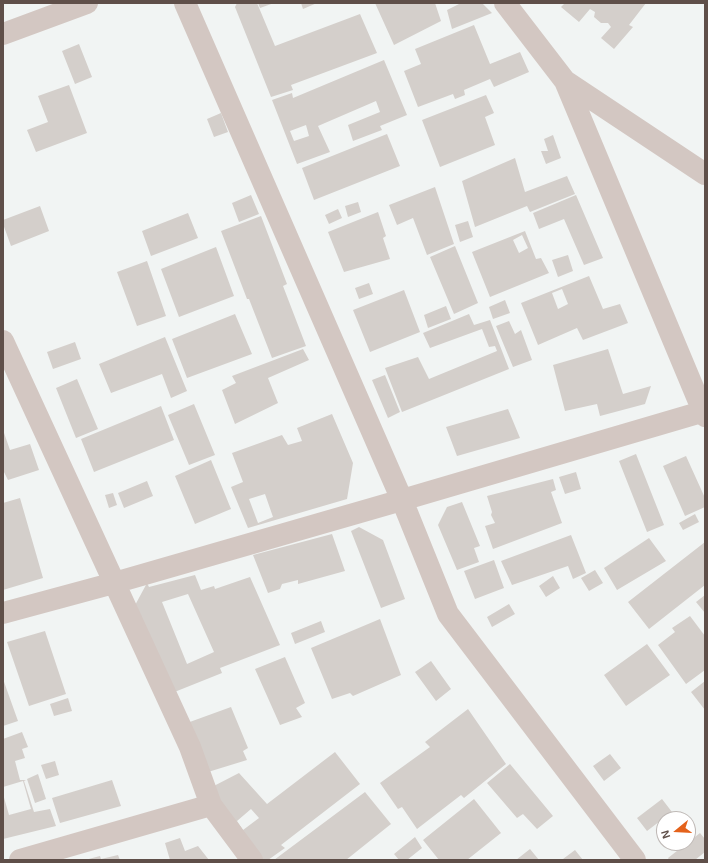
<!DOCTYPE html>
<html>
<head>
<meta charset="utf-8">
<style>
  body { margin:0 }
  #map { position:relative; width:708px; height:863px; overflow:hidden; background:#f1f4f3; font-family:Helvetica,sans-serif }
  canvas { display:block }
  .frame { position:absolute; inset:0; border:4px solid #5f4f49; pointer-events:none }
  .north { position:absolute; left:656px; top:811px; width:40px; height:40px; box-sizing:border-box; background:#fff; border:1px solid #bfb9b6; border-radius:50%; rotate:252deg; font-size:11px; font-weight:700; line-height:16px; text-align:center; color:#5f4f49 }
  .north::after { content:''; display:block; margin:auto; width:14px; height:18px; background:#e4621b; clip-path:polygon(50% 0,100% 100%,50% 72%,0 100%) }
</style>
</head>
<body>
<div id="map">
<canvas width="708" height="863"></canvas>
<div class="frame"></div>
<div class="north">N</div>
</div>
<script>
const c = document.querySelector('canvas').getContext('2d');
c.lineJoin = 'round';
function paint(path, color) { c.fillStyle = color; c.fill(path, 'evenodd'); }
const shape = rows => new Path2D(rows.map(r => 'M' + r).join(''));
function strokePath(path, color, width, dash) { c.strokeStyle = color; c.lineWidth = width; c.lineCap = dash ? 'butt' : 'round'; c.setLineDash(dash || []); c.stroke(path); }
paint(shape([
  [237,3,257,3,275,46,360,14,377,53,291,85,293,90,271,97,235,7],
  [258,3,274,3,260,8],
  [301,3,317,3,303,9],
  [375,3,435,3,441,21,394,45],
  [461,3,482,3,492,13,452,29,447,10],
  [565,3,646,3,629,25,633,27,614,49,601,38,611,27,608,23,601,23,594,17,595,12,590,9,579,22,561,7],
  [474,25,490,64,520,52,529,72,494,87,490,79,464,90,465,95,455,99,453,94,418,107,404,71,421,64,415,49],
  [79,44,92,77,75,84,62,51],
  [384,60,407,115,380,126,382,130,353,141,348,125,380,112,376,101,318,126,330,152,297,164,272,100,292,93,293,98],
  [306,125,309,136,294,141,290,131],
  [69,85,87,133,36,152,27,130,48,122,38,96],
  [486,95,494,113,485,117,495,145,440,167,422,120],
  [221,113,228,132,214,137,207,119],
  [387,134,400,166,314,200,302,168],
  [553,135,561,158,546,164,541,151,548,151,544,139],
  [515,158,525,192,567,176,575,194,530,212,527,206,475,227,462,181],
  [435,187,454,244,427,255,413,218,397,225,389,205],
  [251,195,259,214,239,222,232,203],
  [576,195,603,258,584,265,564,219,539,229,533,213],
  [358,202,361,212,348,217,345,206],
  [40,206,49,231,11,246,3,224,3,220],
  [338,209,342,218,329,224,325,215],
  [378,212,386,236,383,238,390,259,344,272,328,232],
  [188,213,198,238,151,256,142,231],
  [261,216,287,284,283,286,306,346,272,358,249,299,247,299,221,231],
  [468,221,473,237,460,242,455,225],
  [525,231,536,259,541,258,549,273,490,297,472,252],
  [522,235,528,248,519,253,513,240],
  [455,246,478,303,454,314,430,257],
  [216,247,234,296,179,317,161,269],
  [568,255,573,271,558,277,552,260],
  [147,261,166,316,137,326,117,272],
  [589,276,603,309,620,304,628,323,583,340,577,328,538,345,521,303],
  [562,289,568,304,558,309,552,293],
  [369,283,373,294,359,299,355,288],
  [404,290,420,332,370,352,353,310],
  [505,300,510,313,493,319,489,307],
  [446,306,451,319,428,328,424,315],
  [235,314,252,354,187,378,172,339],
  [469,314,474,325,490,320,509,369,402,412,385,368,418,357,429,379,497,351,495,346,489,347,482,329,430,348,423,333],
  [509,321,515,334,521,330,532,360,513,367,496,326],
  [165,337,187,391,171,398,162,374,111,393,99,364],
  [75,342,81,359,53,369,47,352],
  [303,349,309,360,268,378,278,403,235,424,222,390,236,383,232,376],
  [608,349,623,394,651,386,645,404,600,416,597,404,565,411,553,365],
  [385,375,400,412,388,418,372,380],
  [77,379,98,429,76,438,56,388],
  [194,404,215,455,189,465,168,415],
  [161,406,174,440,94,472,81,439],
  [508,409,520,438,457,456,446,427],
  [332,414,353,463,347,499,248,528,231,487,243,482,232,453,282,435,288,445,302,441,297,428],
  [265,494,273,517,258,523,249,499],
  [3,430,10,450,30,444,39,470,8,480,3,470],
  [636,454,664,525,647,532,619,461],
  [686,456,705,498,705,507,685,516,663,466],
  [211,460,231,509,195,524,175,476],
  [576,472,581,489,565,494,559,477],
  [553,479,556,490,551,492,562,523,493,549,485,526,495,523,491,515,492,512,487,496],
  [147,481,153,496,124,508,118,493],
  [113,493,117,505,109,508,105,495],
  [20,498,43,578,3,590,3,503],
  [462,502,480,546,474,548,479,562,457,570,438,525,447,507],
  [695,514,699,522,683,530,679,523],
  [359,527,383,540,405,599,381,608,351,531],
  [332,534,345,571,298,584,298,580,282,584,280,589,268,593,253,555],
  [571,535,586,573,573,579,568,566,512,585,501,561],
  [649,538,666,561,617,590,604,568],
  [705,542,705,585,649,629,628,602],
  [494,560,504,588,475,599,464,571],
  [595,570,603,583,589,591,581,578],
  [195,575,201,590,214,586,215,589,250,577,280,645,220,668,222,673,167,695,133,609,147,583,149,587],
  [188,594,214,652,187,664,162,602],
  [553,576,560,588,546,597,539,586],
  [705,595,705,613,696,602],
  [509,604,515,614,492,627,487,617],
  [690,616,705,636,705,670,686,684,658,645,675,632,672,628],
  [380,619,401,675,353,696,350,693,332,699,311,648],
  [321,621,325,632,295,644,291,633],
  [45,631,66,694,29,706,7,642],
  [647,644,670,675,626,706,604,675],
  [285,657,305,703,296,708,302,717,280,725,255,669],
  [431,661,451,689,436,701,415,672],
  [3,679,18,721,3,726],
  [705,681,705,710,691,692],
  [68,698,72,711,54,716,50,704],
  [231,707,248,748,243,751,247,760,208,772,187,723],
  [468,709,506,764,464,798,461,795,417,829,402,807,398,809,380,783,430,747,425,742],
  [22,732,28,747,22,749,25,758,15,761,20,780,26,780,24,781,34,812,50,809,56,826,3,839,3,794,9,815,31,809,23,781,3,787,3,739],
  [335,752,360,784,281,845,285,848,268,860,262,860,208,789,239,773,267,804],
  [251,809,259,818,243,830,237,821],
  [610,754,621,768,604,781,593,766],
  [55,761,59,775,46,779,41,765],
  [510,764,553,816,537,829,523,814,517,818,487,783],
  [38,774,46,799,35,803,27,779],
  [112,780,121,806,60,823,52,798],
  [365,792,391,824,346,860,274,860],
  [474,799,501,833,467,860,439,860,423,840],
  [662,799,672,812,647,831,637,818],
  [700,833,705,839,705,852,695,860,669,860,668,858],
  [415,837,422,848,407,860,399,860,394,854],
  [180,838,185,851,198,846,209,860,170,860,165,843],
  [530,849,539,860,516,860],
  [575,850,583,860,564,860,563,859],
  [118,855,120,860,85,860,100,856,101,859]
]), '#d4cfcb');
strokePath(shape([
  [185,3,402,500,448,614,635,860],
  [505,3,565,81,705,416],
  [3,34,87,3],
  [565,81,705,174],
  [3,341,190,747,211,805,252,860],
  [3,613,114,583,402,500,705,411],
  [20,860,211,805]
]), '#d3c7c2', 22);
</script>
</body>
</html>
